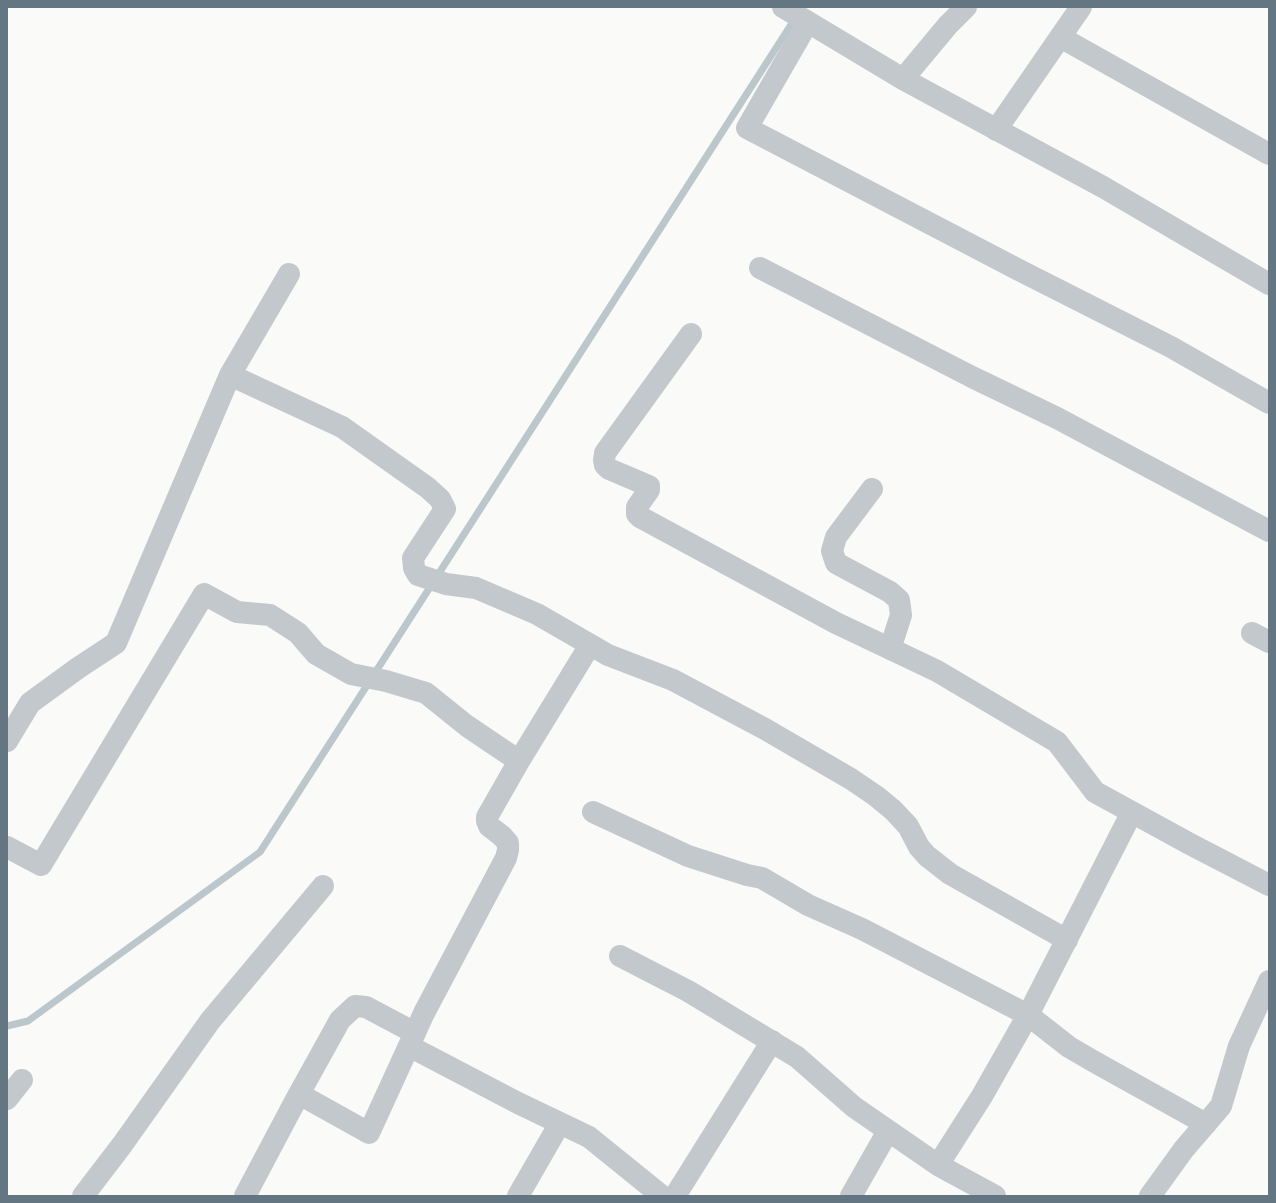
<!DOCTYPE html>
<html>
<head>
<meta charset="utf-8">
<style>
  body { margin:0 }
  #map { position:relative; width:1276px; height:1203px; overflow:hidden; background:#fafaf8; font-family:Poppins,sans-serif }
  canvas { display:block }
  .frame { position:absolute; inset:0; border:8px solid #657683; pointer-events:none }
</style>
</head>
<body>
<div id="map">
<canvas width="1276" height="1203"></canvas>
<div class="frame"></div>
</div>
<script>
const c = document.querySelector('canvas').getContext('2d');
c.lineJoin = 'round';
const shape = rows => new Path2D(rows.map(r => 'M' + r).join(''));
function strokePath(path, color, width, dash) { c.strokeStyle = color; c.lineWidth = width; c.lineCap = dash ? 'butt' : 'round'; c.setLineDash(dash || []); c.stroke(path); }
strokePath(shape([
  [7,1026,28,1021,260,852,796,17]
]), '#bbc7cb', 7);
strokePath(shape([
  [783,7,903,79,1103,187,1269,284],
  [808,22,747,128,1017,269,1171,347,1269,403],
  [1060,37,1269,154],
  [903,79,948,25,966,7],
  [996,130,1081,7],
  [760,268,972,377,1057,418,1269,531],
  [691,334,605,453,604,460,605,465,609,469,649,486,649,490,637,507,637,514,640,517,836,623,937,671,1057,742,1095,792,1190,844,1269,885],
  [230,375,342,427,428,488,440,499,445,509,413,558,414,568,418,575,446,584,476,588,537,614,608,655,673,680,765,729,851,779,876,796,893,810,908,826,919,847,927,856,950,874,1067,940],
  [872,489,836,537,832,551,836,563,890,592,899,600,901,615,890,649],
  [1252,633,1269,642],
  [7,741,30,703,78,668,116,643,230,375,289,274],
  [593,812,688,856,747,875,762,878,808,905,862,929,1028,1015,1069,1047,1093,1061,1206,1124],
  [7,847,41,865,204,594,237,612,270,615,298,633,316,654,351,674,386,681,426,693,467,726,519,761],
  [620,956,688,991,797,1057,854,1107,938,1165,995,1196],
  [409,1046,518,1103,589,1137,662,1196],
  [299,1094,340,1020,355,1006,366,1007,415,1033],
  [7,1099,22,1080],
  [938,1165,982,1096,1028,1015,1132,812],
  [83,1196,122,1145,210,1021,323,886],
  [245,1196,299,1094,369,1133,424,1013,506,858,508,850,508,843,502,836,489,826,487,821,487,817,519,761,590,645],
  [518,1196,560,1123],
  [675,1196,772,1041],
  [851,1196,888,1131],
  [1150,1196,1184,1149,1221,1106,1239,1046,1269,981]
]), '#c3c8cc', 22);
</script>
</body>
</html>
